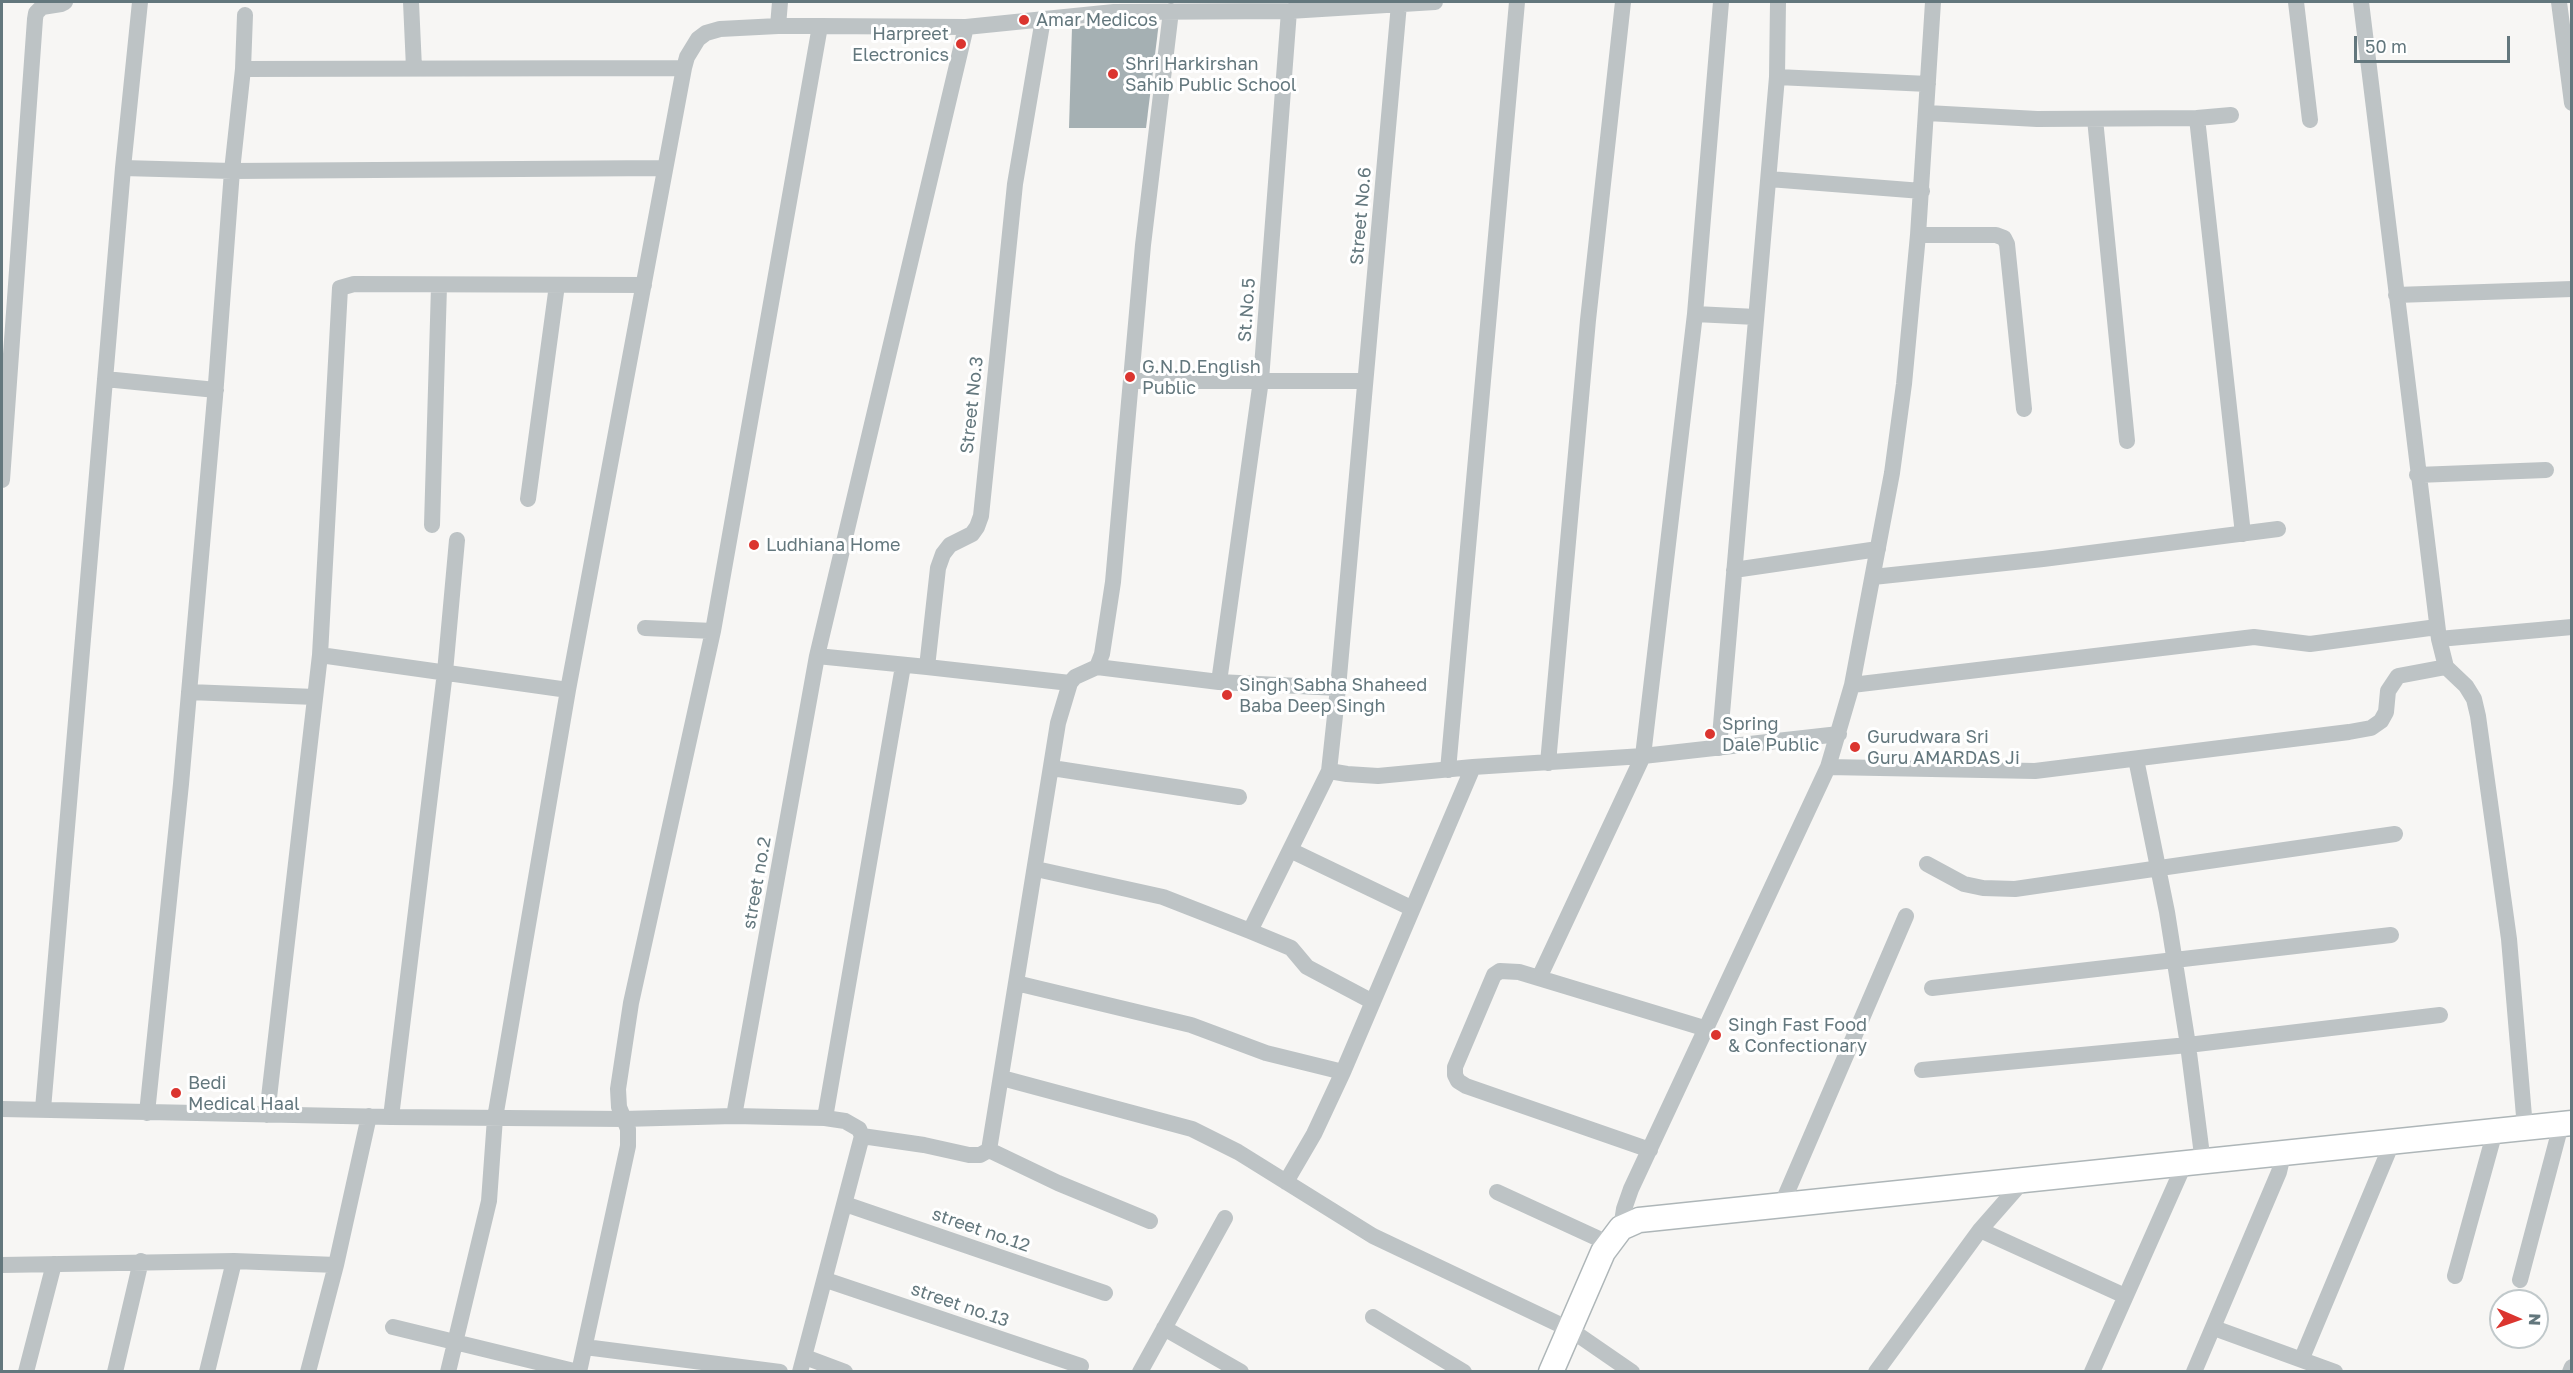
<!DOCTYPE html>
<html>
<head>
<meta charset="utf-8">
<style>
  body { margin:0 }
  #map { position:relative; width:2573px; height:1373px; overflow:hidden; background:#f7f6f4; font-family:"Golos Text",sans-serif }
  canvas { display:block }
  .frame { position:absolute; inset:0; border:3px solid #63777d; pointer-events:none }
  .north { position:absolute; left:2489px; top:1289px; width:60px; height:60px; box-sizing:border-box; background:#fff; border:2px solid #c1c9cb; border-radius:50%; rotate:92deg; font-size:16px; font-weight:700; line-height:24px; text-align:center; color:#63777d }
  .north::after { content:''; display:block; margin:auto; width:21px; height:27px; background:#db352f; clip-path:polygon(50% 0,100% 100%,50% 72%,0 100%) }
  .scale { position:absolute; left:2354px; top:36px; width:156px; height:27px; box-sizing:border-box; border:3px solid #63777d; border-top:0; padding-left:8px; font-size:18px; line-height:21px; white-space:nowrap; color:#63777d; -webkit-text-stroke:4px #fff; paint-order:stroke }
</style>
</head>
<body>
<div id="map">
<canvas width="2573" height="1373"></canvas>
<div class="frame"></div>
<div class="north">N</div>
<div class="scale">50 m</div>
</div>
<script>
const c = document.querySelector('canvas').getContext('2d');
c.lineJoin = 'round';
function paint(path, color) { c.fillStyle = color; c.fill(path, 'evenodd'); }
const shape = rows => new Path2D(rows.map(r => 'M' + r).join(''));
function strokePath(path, color, width, dash) { c.strokeStyle = color; c.lineWidth = width; c.lineCap = dash ? 'butt' : 'round'; c.setLineDash(dash || []); c.stroke(path); }
function write(font, color, halo, rows, align = 'center') {
  c.font = font + ' "Golos Text",sans-serif'; c.lineWidth = 6; c.setLineDash([]); c.textBaseline = 'middle'; c.strokeStyle = halo; c.fillStyle = color; for (const [text, x, y, turn = 0] of rows) {
    c.save(); c.translate(x, y); c.rotate((+turn || 0) * Math.PI / 180); c.textAlign = isNaN(turn) ? turn : align; if (halo) c.strokeText(text, 0, 0); c.fillText(text, 0, 0); c.restore();
  }
}
paint(shape([
  [1115,22,1159,22,1146,128,1069,128,1072,27]
]), '#a5b0b3');
const secondary = shape([
  [1551,1372,1603,1252,1621,1228,1639,1220,2572,1123]
]);
strokePath(secondary, '#aeb6b8', 27);
strokePath(shape([
  [411,2,414,68],
  [2296,2,2310,120],
  [2361,2,2439,639,2446,667,2466,686,2474,699,2478,716,2509,939,2525,1128],
  [2559,2,2572,103],
  [778,26,780,2],
  [820,26,966,27],
  [243,69,684,68],
  [1777,77,1928,84],
  [1927,113,2037,119,2197,118,2231,115],
  [2197,118,2243,534],
  [2095,119,2127,441],
  [123,168,232,171,664,168],
  [1769,179,1922,191],
  [1918,235,1996,235,2004,238,2007,244,2024,409],
  [2396,295,2572,289],
  [1695,314,1756,317],
  [105,379,216,390],
  [1131,381,1365,381],
  [2417,475,2546,470],
  [2,480,35,19,36,13,42,7,61,4,65,2],
  [528,499,557,285],
  [432,525,439,286],
  [1734,570,1878,549],
  [1873,577,2043,559,2278,529],
  [645,628,713,631],
  [2439,639,2572,627],
  [320,655,568,690],
  [817,656,927,667,938,568,943,554,950,545,972,534,977,527,981,516,1015,184,1043,19],
  [927,667,1070,683],
  [1097,667,1219,682,1338,688,1399,4],
  [1219,682,1261,380,1289,11],
  [1852,685,2254,637,2310,644,2437,627],
  [1338,688,1329,771,1347,774,1378,776,1473,767,1643,756,1839,734],
  [189,692,315,697],
  [1719,748,1777,77,1778,2],
  [2136,759,2167,912,2188,1045,2203,1163],
  [1548,763,1588,320,1623,2],
  [1828,767,2035,771,2349,732,2371,728,2381,721,2386,712,2388,691,2398,676,2446,667],
  [1052,768,1239,797],
  [1448,770,1517,2],
  [1290,850,1411,908],
  [1927,864,1964,884,1983,888,2015,889,2395,834],
  [1036,869,1163,897,1250,931,1291,948,1307,967,1373,1002],
  [1250,931,1329,771],
  [1539,978,1643,756,1695,314,1721,2],
  [1016,983,1191,1025,1266,1053,1343,1072,1473,767],
  [1932,988,2391,935],
  [1922,1070,2188,1045,2440,1015],
  [1002,1078,1192,1129,1238,1152,1373,1236,1571,1330,1632,1372],
  [2,1109,391,1117,623,1119,734,1116,825,1118,845,1121,859,1129,862,1136,800,1372],
  [43,1109,123,168,140,2],
  [147,1113,181,784,215,397,232,171,243,69,245,15],
  [267,1115,320,655,340,288,354,284,644,285],
  [734,1116,817,656,966,27,1114,12,1289,11,1435,2],
  [391,1117,445,672,457,540],
  [825,1118,903,666],
  [862,1136,924,1145,969,1155,980,1155,989,1150,1058,723,1070,683,1075,677,1097,667,1102,654,1113,582,1143,245,1171,11],
  [989,1150,1058,1183,1150,1221],
  [1650,1150,1466,1086,1458,1081,1455,1075,1455,1067,1494,975,1500,971,1519,972,1707,1029],
  [1286,1182,1314,1134,1343,1072],
  [1497,1192,1610,1244],
  [845,1204,1105,1293],
  [1781,1206,1906,916],
  [1621,1228,1624,1209,1631,1189,1828,767,1852,685,1892,473,1904,384,1918,235,1933,2],
  [1980,1230,2125,1296],
  [2,1265,234,1261,336,1265,308,1372],
  [336,1265,369,1116],
  [2455,1276,2495,1131],
  [826,1280,1081,1366],
  [2520,1280,2561,1125],
  [1373,1317,1464,1372],
  [393,1327,578,1372],
  [1164,1328,1241,1372],
  [2214,1328,2335,1372],
  [585,1347,780,1372],
  [805,1357,845,1372],
  [2302,1358,2392,1143],
  [26,1372,54,1264],
  [115,1372,141,1261],
  [207,1372,234,1261],
  [448,1372,489,1201,495,1118,568,690,684,68,687,57,698,39,706,33,720,29,778,26,820,26,713,631,631,1003,618,1089,619,1107,628,1129,628,1146,579,1372],
  [1140,1372,1225,1218],
  [1876,1372,1980,1230,2023,1181],
  [2092,1372,2184,1165],
  [2194,1372,2279,1172,2283,1155],
  [2570,1372,2572,1367]
]), '#bdc3c5', 16);
strokePath(secondary, '#fff', 24);
for (const [x, y, r, color] of [
  [1024,20,6,"#db352f"],
  [961,44,6,"#db352f"],
  [1113,74,6,"#db352f"],
  [1130,377,6,"#db352f"],
  [754,545,6,"#db352f"],
  [1227,695,6,"#db352f"],
  [1710,734,6,"#db352f"],
  [1855,747,6,"#db352f"],
  [1716,1035,6,"#db352f"],
  [176,1093,6,"#db352f"]
]) { const dot = new Path2D(); dot.arc(x, y, r, 0, 2 * Math.PI); c.fillStyle = color; c.fill(dot); strokePath(dot, '#fff', 2); }
write('18px', '#63777d', '#fff', [
  ["Amar Medicos",1036,20],
  ["Harpreet",949,34,"right"],
  ["Electronics",949,55,"right"],
  ["Shri Harkirshan",1125,64],
  ["Sahib Public School",1125,85],
  ["G.N.D.English",1142,367],
  ["Public",1142,388],
  ["Ludhiana Home",766,545],
  ["Singh Sabha Shaheed",1239,685],
  ["Baba Deep Singh",1239,706],
  ["Spring",1722,724],
  ["Dale Public",1722,745],
  ["Gurudwara Sri",1867,737],
  ["Guru AMARDAS Ji",1867,758],
  ["Singh Fast Food",1728,1025],
  ["& Confectionary",1728,1046],
  ["Bedi",188,1083],
  ["Medical Haal",188,1104]
], 'left');
write('18px', '#63777d', '#fff', [
  ["Street No.6",1361,216,-85],
  ["St.No.5",1247,310,-86],
  ["Street No.3",972,405,-84],
  ["street no.2",757,883,-80],
  ["street no.12",981,1230,19],
  ["street no.13",960,1305,19]
]);
</script>
</body>
</html>
